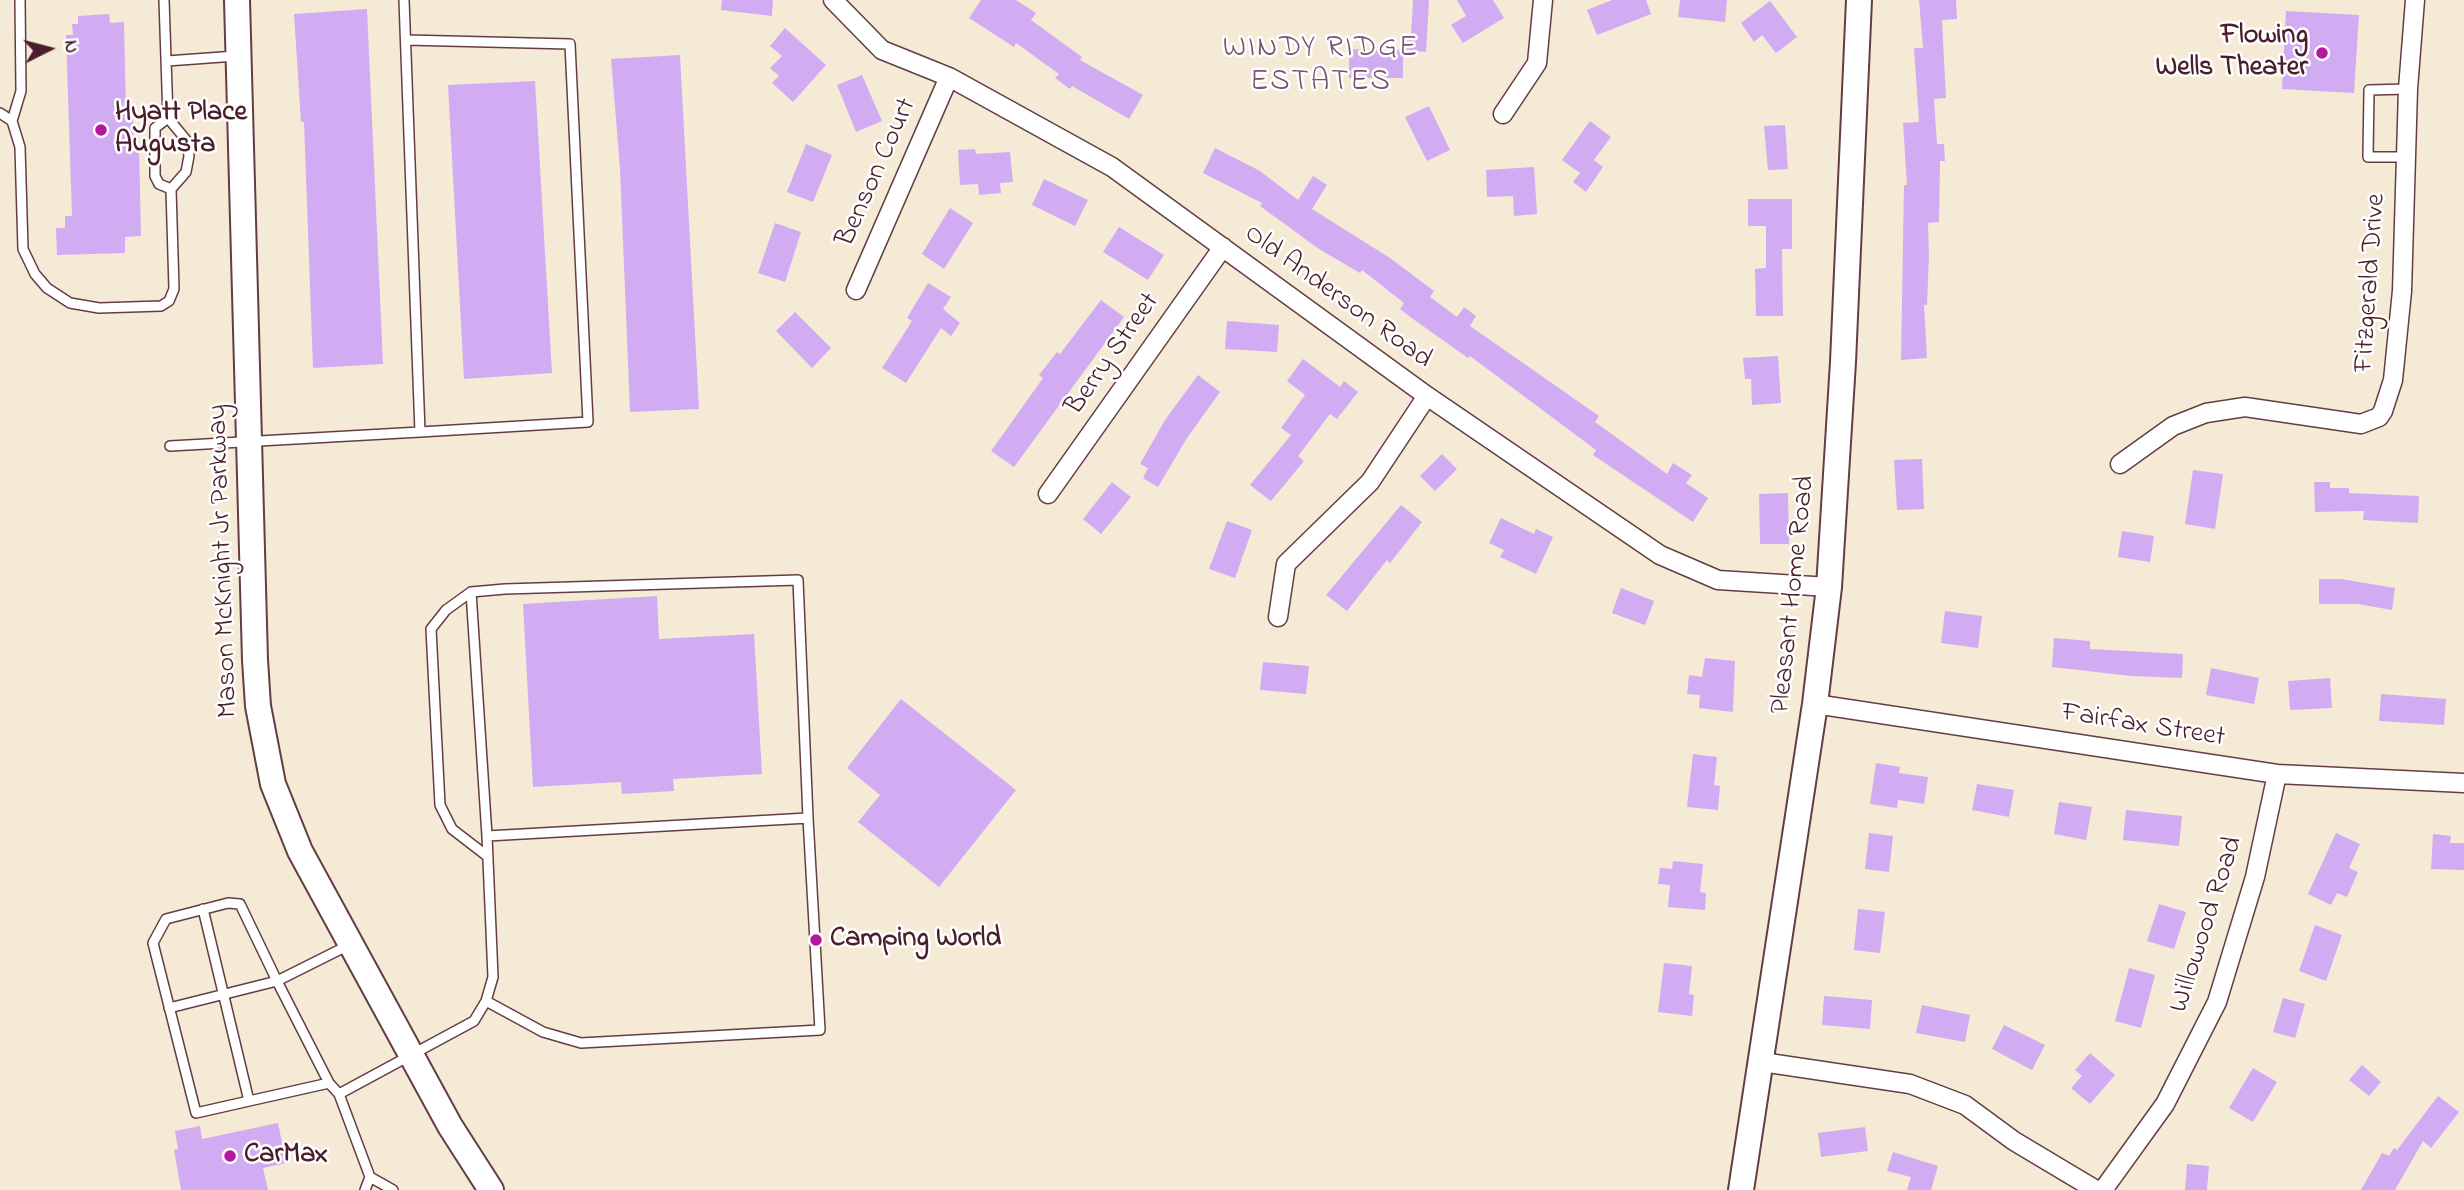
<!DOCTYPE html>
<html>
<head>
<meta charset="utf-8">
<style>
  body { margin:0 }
  #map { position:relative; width:2464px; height:1190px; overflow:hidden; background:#f5ead5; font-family:"Indie Flower",sans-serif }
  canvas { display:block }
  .north { position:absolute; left:14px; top:14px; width:70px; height:70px; -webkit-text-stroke:5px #fff; paint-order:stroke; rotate:84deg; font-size:19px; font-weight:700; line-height:28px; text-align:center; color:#4a1f2b }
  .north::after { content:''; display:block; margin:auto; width:24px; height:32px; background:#4a1f2b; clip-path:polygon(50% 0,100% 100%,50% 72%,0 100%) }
</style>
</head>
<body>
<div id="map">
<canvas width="2464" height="1190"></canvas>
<div class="north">N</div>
</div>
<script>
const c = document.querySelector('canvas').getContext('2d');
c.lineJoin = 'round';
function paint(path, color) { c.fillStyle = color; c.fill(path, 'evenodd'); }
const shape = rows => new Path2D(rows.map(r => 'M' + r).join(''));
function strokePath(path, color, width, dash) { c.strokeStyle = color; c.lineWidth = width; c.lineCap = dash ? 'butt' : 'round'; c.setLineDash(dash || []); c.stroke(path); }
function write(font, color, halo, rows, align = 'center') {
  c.font = font + ' "Indie Flower",sans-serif'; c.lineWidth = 5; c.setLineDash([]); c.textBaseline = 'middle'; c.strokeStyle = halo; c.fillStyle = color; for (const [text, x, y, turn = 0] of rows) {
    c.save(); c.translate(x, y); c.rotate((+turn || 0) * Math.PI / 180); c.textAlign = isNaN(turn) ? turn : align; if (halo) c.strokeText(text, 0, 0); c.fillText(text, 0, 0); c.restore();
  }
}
paint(shape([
  [722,0,773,0,772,16,721,10],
  [981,0,1016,0,1036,13,1031,20,1082,57,1080,60,1143,95,1129,119,1072,86,1070,89,1055,78,1059,74,1016,43,1014,47,969,18],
  [1413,0,1429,0,1426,52,1404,50,1405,35,1411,35],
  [1457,0,1493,0,1504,18,1463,43,1451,25,1466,16],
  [1612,0,1646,0,1651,14,1597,35,1587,10],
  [1680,0,1727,0,1725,22,1678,17],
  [1919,0,1956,0,1957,19,1942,20,1946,98,1934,99,1937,144,1944,144,1945,161,1940,161,1939,222,1928,223,1929,255,1927,305,1924,305,1927,358,1901,360,1904,185,1907,185,1903,123,1919,122,1914,48,1923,48],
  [1770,1,1797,37,1776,53,1762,35,1754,42,1741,23],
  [367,9,383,364,313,368,304,122,301,122,294,14],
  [2286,11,2359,15,2354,93,2282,89],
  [109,14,110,23,124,22,126,113,133,112,134,147,139,147,141,236,125,237,125,253,57,255,56,228,65,228,65,216,72,216,66,35,73,35,72,24,78,24,78,16],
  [785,28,826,65,793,102,772,83,779,76,770,68,782,56,770,46],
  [1349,49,1403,50,1403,78,1349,78],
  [680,55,699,409,630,412,620,168,611,59],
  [862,75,882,121,856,132,837,85],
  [535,81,552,373,464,379,448,85],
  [1429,106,1450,150,1427,161,1405,117],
  [1590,121,1611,137,1594,160,1603,167,1586,192,1573,182,1580,173,1562,160],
  [1785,125,1788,169,1768,170,1764,126],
  [806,144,832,155,813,202,787,192],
  [1215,148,1260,171,1298,200,1313,176,1327,185,1312,209,1390,258,1434,291,1430,297,1457,317,1464,307,1476,316,1470,326,1599,416,1595,422,1667,474,1673,463,1692,475,1686,483,1708,498,1693,522,1593,455,1596,450,1470,356,1468,358,1413,319,1400,309,1404,303,1362,270,1360,273,1319,249,1260,206,1262,203,1203,173],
  [975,149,976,154,1010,152,1013,182,1000,183,1001,193,979,195,978,184,960,185,958,150],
  [1534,167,1537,214,1514,216,1513,196,1487,197,1486,170],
  [1044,179,1088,200,1075,226,1032,205],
  [1748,199,1792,199,1792,249,1782,249,1783,316,1756,316,1755,269,1766,268,1766,226,1748,226],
  [950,208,973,223,944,269,922,254],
  [775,223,801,232,785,282,758,273],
  [1119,227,1164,255,1148,280,1103,252],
  [928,283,951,297,943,309,960,323,951,336,941,328,906,383,882,368,912,321,907,318],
  [1101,300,1124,317,1014,467,991,451,1043,378,1039,375,1057,352,1060,354],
  [795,312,831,348,812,368,776,331],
  [1227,321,1279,325,1277,352,1225,349],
  [1778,356,1781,403,1752,405,1751,379,1745,379,1743,358],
  [1303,359,1340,387,1344,381,1358,392,1337,419,1330,414,1298,456,1304,461,1271,501,1250,485,1291,435,1281,428,1305,395,1287,381],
  [1198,375,1220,392,1187,438,1158,487,1143,478,1148,468,1140,464,1165,420],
  [1442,454,1457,469,1435,491,1420,476],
  [1922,459,1924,509,1897,510,1894,460],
  [2193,470,2223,474,2215,529,2185,524],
  [1112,482,1131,497,1101,534,1083,519],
  [2314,482,2330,482,2330,488,2349,488,2349,493,2419,496,2418,523,2363,520,2364,511,2315,512],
  [1788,493,1789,544,1760,544,1759,494],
  [1401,505,1422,522,1390,563,1387,560,1347,611,1326,595],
  [1501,518,1534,534,1536,529,1553,537,1536,574,1500,557,1504,550,1489,543],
  [1227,521,1252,530,1235,578,1209,569],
  [2122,531,2154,536,2150,562,2118,557],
  [2319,579,2341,579,2395,588,2392,610,2358,604,2319,604],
  [1621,588,1654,601,1645,625,1612,613],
  [657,596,659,639,754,634,762,774,673,779,674,791,622,794,621,782,533,787,523,604],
  [1945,611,1982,616,1978,648,1941,643],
  [2054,638,2090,641,2090,649,2183,654,2182,678,2131,676,2052,667],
  [1705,658,1735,661,1733,712,1699,708,1700,695,1687,694,1689,675,1702,677],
  [1263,662,1309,666,1306,694,1260,690],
  [2211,668,2259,678,2254,704,2206,695],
  [2330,678,2332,708,2290,710,2288,681],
  [2381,694,2446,699,2444,725,2379,721],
  [901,699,1016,790,939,887,858,822,880,795,847,768],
  [1693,754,1717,757,1714,785,1720,786,1718,810,1687,807],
  [1876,763,1900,767,1899,773,1928,777,1924,804,1898,800,1897,808,1870,804],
  [1977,784,2014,790,2009,817,1972,810],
  [2059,802,2092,807,2086,840,2054,834],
  [2126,810,2182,816,2179,846,2123,840],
  [1869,833,1893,836,1889,872,1865,869],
  [2336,833,2360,844,2349,868,2358,872,2347,897,2337,893,2331,905,2308,894],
  [2433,834,2451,836,2450,843,2464,843,2464,870,2431,869],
  [1673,861,1703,864,1700,892,1706,893,1705,910,1668,907,1670,885,1658,884,1660,868,1672,869],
  [2159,904,2186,912,2174,949,2147,941],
  [1858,909,1885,912,1880,953,1854,950],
  [2315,925,2342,935,2326,981,2299,971],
  [1664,963,1692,966,1689,994,1694,995,1692,1016,1658,1012],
  [2129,968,2155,975,2141,1028,2115,1021],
  [1824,996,1872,1000,1870,1029,1822,1025],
  [2283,998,2305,1004,2295,1038,2273,1032],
  [1922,1005,1970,1015,1965,1042,1916,1033],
  [2004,1025,2045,1045,2032,1070,1992,1049],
  [2090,1053,2115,1075,2090,1104,2071,1088,2082,1076,2075,1070],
  [2362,1065,2381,1082,2369,1096,2349,1080],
  [2253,1068,2277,1082,2253,1122,2229,1108],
  [2438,1096,2459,1112,2431,1148,2423,1141,2395,1190,2361,1190,2382,1153,2389,1156,2394,1148,2397,1150],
  [278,1123,286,1163,263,1168,268,1190,181,1190,174,1150,178,1149,175,1131,200,1126,202,1139],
  [1865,1127,1868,1151,1821,1157,1818,1133],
  [1893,1152,1938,1166,1931,1190,1907,1190,1911,1177,1887,1171],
  [2187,1164,2209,1166,2207,1190,2185,1190]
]), '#d1acf2');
const lane = shape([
  [404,0,420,432,588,422,570,44,406,40],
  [167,61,236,56],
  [0,113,12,121,20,147,23,249,35,274,47,288,70,303,99,308,161,306,169,301,174,289,171,189,186,172,189,156,187,141,168,118,164,0],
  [168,118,155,128,155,176,159,184,171,189],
  [12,121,21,91,20,0],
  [2406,157,2368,157,2369,90,2408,89],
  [170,446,420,432],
  [471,592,487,836],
  [203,909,249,1101,196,1113,153,943,166,919,228,903,240,904,277,981,349,945],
  [486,1001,543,1032,581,1043,820,1030,808,818],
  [169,1008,277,981,329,1083,339,1094],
  [249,1101,329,1083],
  [365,1190,370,1177],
  [393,1190,370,1177,339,1094,474,1021,486,1001,493,977,487,836,808,818,798,580,505,589,471,592,446,610,431,629,440,805,452,829,487,856]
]);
const street = shape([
  [833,0,882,50,949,77,1112,167,1427,396,1660,555,1718,580,1829,587],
  [1503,114,1537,63,1543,0],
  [856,290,949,77],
  [2120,464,2173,426,2206,413,2245,407,2361,424,2379,417,2383,411,2393,380,2402,291,2408,89,2415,0],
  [1048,494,1223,247],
  [1278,617,1286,564,1370,482,1427,396],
  [1815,704,2277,774,2464,783],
  [1762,1062,1910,1084,1965,1105,2014,1141,2096,1190],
  [2103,1190,2165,1104,2217,1002,2255,877,2277,774]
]);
const secondary = shape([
  [237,0,255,660,258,706,273,784,300,851,450,1126,491,1190],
  [1741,1190,1815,704,1829,587,1843,362,1859,0]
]);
strokePath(lane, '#643d44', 12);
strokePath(street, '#643d44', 21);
strokePath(secondary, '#643d44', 28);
strokePath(lane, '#fff', 9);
strokePath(street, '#fff', 18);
strokePath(secondary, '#fff', 24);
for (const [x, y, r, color] of [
  [2322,53,7,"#b5179e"],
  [101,130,7,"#b5179e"],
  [816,940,7,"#b5179e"],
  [230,1156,7,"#b5179e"]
]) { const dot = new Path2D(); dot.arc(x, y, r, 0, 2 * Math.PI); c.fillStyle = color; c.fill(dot); strokePath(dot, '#fff', 2.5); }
write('bold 28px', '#4a1f2b', '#fff', [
  ["Flowing",2308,37,"right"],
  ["Wells Theater",2308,69,"right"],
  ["Hyatt Place",115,114],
  ["Augusta",115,146],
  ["Camping World",830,940],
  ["CarMax",244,1156]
], 'left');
write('28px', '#4a1f2b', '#fff', [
  ["Benson Court",878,173,-66],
  ["Fitzgerald Drive",2372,283,-86],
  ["Old Anderson Road",1337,298,36],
  ["Berry Street",1114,355,-55],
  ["Mason McKnight Jr Parkway",225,561,-92],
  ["Pleasant Home Road",1795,595,-84],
  ["Fairfax Street",2143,727,9],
  ["Willowood Road",2208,925,-72]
]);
c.letterSpacing = '2px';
write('30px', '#795071', '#fff', [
  ["WINDY RIDGE",1321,50],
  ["ESTATES",1321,84]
]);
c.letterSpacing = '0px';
</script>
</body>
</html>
